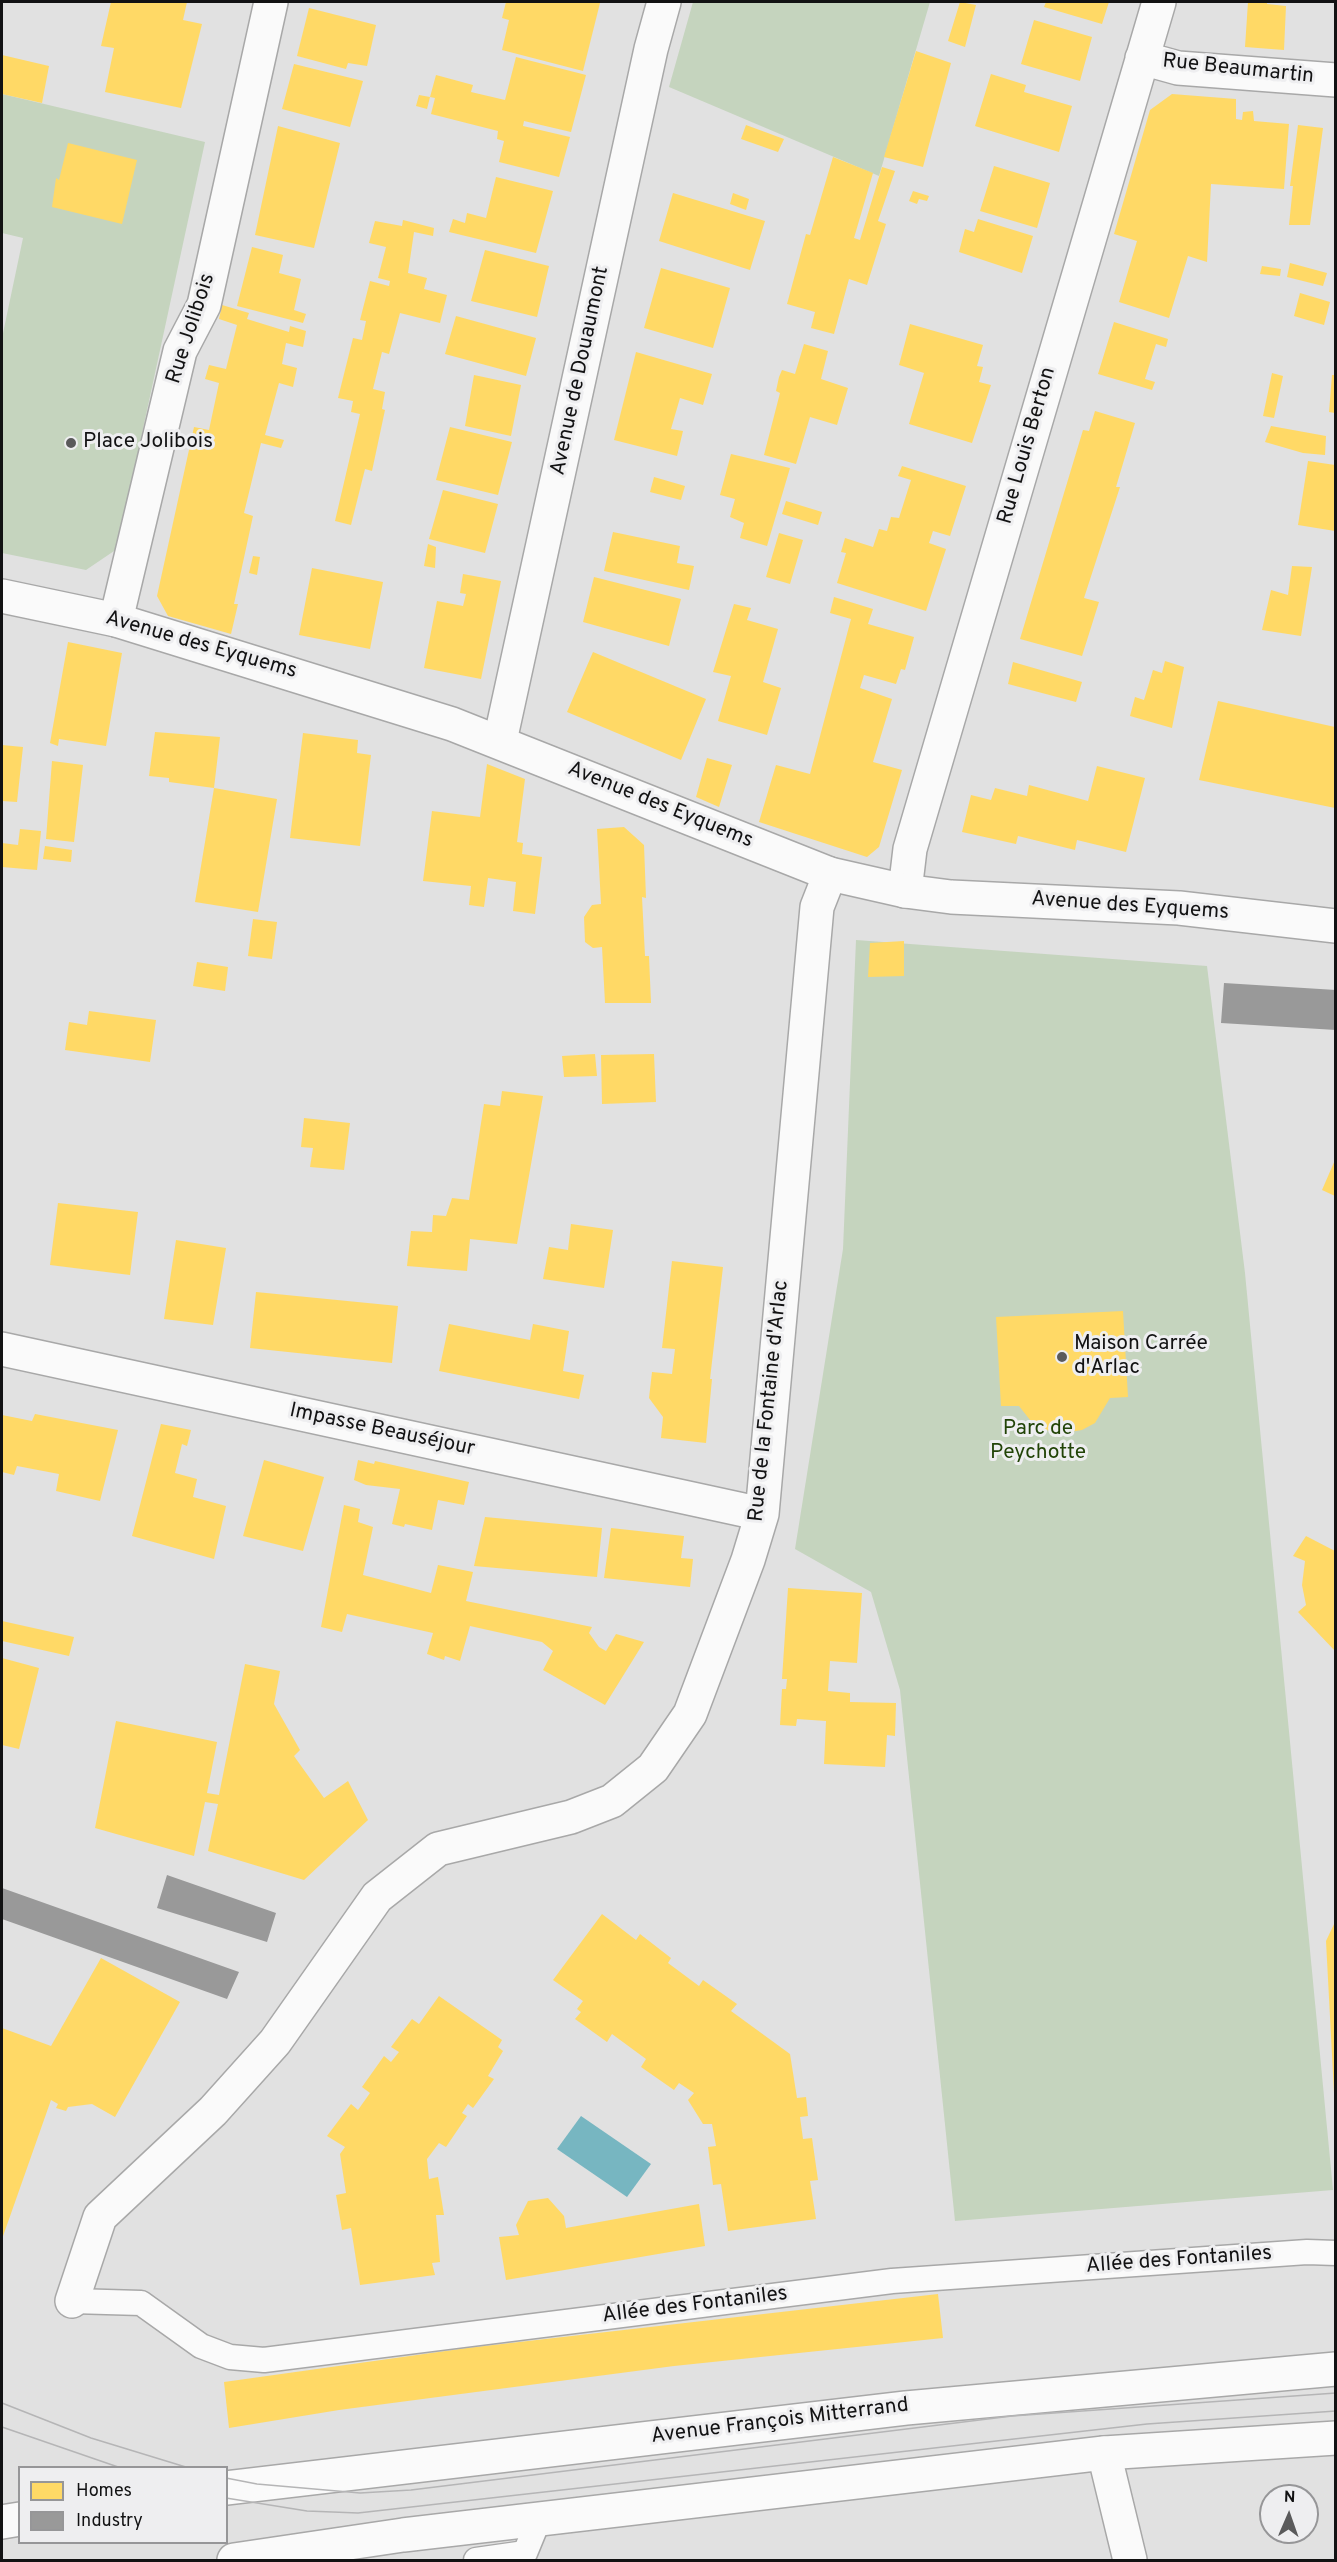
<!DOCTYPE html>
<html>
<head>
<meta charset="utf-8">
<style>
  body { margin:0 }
  #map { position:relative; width:1337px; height:2562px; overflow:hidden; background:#e1e1e1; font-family:Overpass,sans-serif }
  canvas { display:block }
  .frame { position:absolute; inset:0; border:3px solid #121213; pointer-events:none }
  .legend { position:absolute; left:18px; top:2466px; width:210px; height:78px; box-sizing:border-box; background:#eeeef0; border:2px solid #969698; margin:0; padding:8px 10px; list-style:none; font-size:18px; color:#121213 }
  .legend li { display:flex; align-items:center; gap:12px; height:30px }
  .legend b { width:30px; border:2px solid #969698 }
  .north { position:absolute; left:1259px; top:2484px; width:60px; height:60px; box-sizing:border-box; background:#eeeef0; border:2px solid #969698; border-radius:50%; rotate:2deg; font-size:16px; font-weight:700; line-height:24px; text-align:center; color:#121213 }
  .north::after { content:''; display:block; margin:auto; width:21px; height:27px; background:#5a5a5b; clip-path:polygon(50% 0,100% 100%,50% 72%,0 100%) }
</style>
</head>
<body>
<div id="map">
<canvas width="1337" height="2562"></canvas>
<div class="frame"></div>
<ul class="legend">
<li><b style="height:16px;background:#ffd966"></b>Homes</li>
<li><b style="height:16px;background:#999"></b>Industry</li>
</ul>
<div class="north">N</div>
</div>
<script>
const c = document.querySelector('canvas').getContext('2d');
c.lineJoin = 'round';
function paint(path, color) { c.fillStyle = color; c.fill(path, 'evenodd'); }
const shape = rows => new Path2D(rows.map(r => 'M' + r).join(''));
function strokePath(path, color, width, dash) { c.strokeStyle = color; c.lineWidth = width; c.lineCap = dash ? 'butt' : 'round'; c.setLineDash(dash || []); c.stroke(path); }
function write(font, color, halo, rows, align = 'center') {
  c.font = font + ' Overpass,sans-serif'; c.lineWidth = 6; c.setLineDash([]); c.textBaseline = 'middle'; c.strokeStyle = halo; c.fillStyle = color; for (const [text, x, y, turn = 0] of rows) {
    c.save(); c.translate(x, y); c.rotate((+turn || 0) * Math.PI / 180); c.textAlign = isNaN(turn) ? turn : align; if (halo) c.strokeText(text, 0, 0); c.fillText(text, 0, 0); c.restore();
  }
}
paint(shape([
  [693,2,930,2,879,176,669,87],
  [2,94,205,142,117,549,86,570,2,553,2,338,23,238,2,233],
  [856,940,1207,966,1245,1273,1333,2190,955,2221,900,1690,871,1592,795,1549,843,1249]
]), '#c5d4be');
paint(shape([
  [581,2116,651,2164,627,2197,557,2149]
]), '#77b6c1');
paint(shape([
  [111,2,187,2,183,20,202,24,181,108,105,92,114,48,101,46],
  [506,2,600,3,583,71,502,50,509,20,502,18],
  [960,2,976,5,965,47,948,41],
  [1046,2,1109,2,1102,24,1044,7],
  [1248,2,1267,2,1267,4,1286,6,1284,50,1245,47],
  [309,8,376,25,367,66,348,63,346,69,297,56],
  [1034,20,1092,37,1080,81,1021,64],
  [916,51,951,63,923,167,884,157],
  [2,55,49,66,42,103,2,94],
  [516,57,586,75,571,132,524,121,523,126,570,137,559,177,499,162,504,141,497,139,498,131,431,114,435,98,430,97,427,109,416,106,419,95,430,97,436,75,473,85,471,92,505,100],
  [294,64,363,81,350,127,282,109],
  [991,74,1026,85,1024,92,1072,106,1059,152,975,126],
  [1172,94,1236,99,1236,119,1242,120,1243,112,1253,111,1254,121,1289,124,1284,189,1211,184,1207,262,1188,256,1169,318,1119,302,1137,241,1114,234,1150,110],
  [746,125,784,139,778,152,741,139],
  [1298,125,1323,128,1310,225,1289,225,1293,186,1290,186],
  [278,126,340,143,314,248,255,235],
  [68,143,137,160,122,224,52,207,56,178,59,180],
  [833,157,873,173,854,238,860,240,882,167,895,171,878,221,886,224,867,285,849,279,834,334,811,328,815,312,787,304,806,234,810,235],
  [994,166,1050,183,1037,228,980,211],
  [496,177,553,191,536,253,449,232,453,219,465,223,467,213,486,218],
  [913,191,929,196,927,201,919,199,917,204,909,201],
  [673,193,765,221,750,270,659,241],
  [733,193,749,199,746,210,730,204],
  [978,219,1033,236,1022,273,959,252,965,229,974,232],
  [403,220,434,228,433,236,414,232,408,273,427,278,424,289,447,295,440,323,400,313,389,354,382,352,373,389,385,392,382,409,385,410,372,471,365,469,351,525,335,521,360,414,351,412,353,401,338,398,353,338,362,340,366,321,360,320,370,281,389,286,390,281,378,278,386,247,369,243,375,221,402,226],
  [252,247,283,255,279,273,301,279,294,310,306,314,303,323,237,306],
  [485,250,549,266,537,317,471,301],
  [1290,263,1327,273,1323,286,1287,277],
  [1262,266,1281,269,1280,276,1260,274],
  [661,268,730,288,713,348,644,328],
  [1300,293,1330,302,1324,325,1294,316],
  [222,305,249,313,247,319,289,332,290,326,306,331,303,347,286,343,282,364,297,368,293,387,279,383,265,435,284,440,281,448,261,443,244,513,253,516,234,604,238,604,231,634,168,616,157,596,194,427,209,430,219,383,205,379,209,365,226,369,237,325,219,319],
  [456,316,536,338,526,376,445,354],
  [1114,322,1168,339,1166,347,1156,344,1145,379,1155,382,1152,390,1098,374],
  [910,324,983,345,977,366,983,367,979,382,991,385,972,443,909,424,924,373,899,365],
  [804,344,828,351,821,379,848,388,837,425,810,417,796,464,764,455,780,393,776,391,779,377,782,370,795,374],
  [636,352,712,374,703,405,680,398,671,429,683,431,677,456,614,440],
  [1272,373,1283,376,1274,418,1263,416],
  [474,375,521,385,511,436,465,426],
  [1332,375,1335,375,1335,413,1329,412],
  [1095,411,1135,423,1116,487,1120,487,1084,598,1099,602,1082,656,1020,639,1083,430,1089,431],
  [1271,426,1326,436,1325,455,1303,453,1265,442],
  [450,427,512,442,498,495,436,480],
  [731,454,790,468,767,546,740,538,744,523,730,517,735,499,720,495],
  [1308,461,1335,465,1335,531,1298,525],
  [902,466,966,486,950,536,933,531,929,543,946,549,926,611,837,583,846,553,841,552,845,538,873,547,879,529,887,531,891,517,899,518,911,480,898,476],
  [654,477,685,486,681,500,650,492],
  [443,490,498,504,485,553,429,539],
  [786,501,822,512,818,525,782,514],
  [613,532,680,546,677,563,694,566,689,590,604,571],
  [779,533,803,540,790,584,766,577],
  [428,544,436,547,435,568,424,566],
  [253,556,260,557,257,575,249,573],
  [1292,566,1312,567,1301,636,1262,630,1271,590,1288,595],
  [312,568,383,582,370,649,299,635],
  [463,574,501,581,481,679,424,668,437,601,463,606,466,594,460,593],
  [594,577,681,599,669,646,583,622],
  [834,597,873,609,868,624,914,637,905,670,901,669,896,684,864,675,860,688,892,699,873,762,902,770,879,847,867,857,759,822,776,765,810,774,851,619,830,613],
  [734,604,751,608,747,620,778,629,763,682,781,688,767,735,718,721,731,676,713,672],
  [68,642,122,653,106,746,59,739,58,746,50,743],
  [593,652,706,699,681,760,567,712],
  [1165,661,1184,667,1172,728,1130,716,1135,697,1144,700,1153,670,1162,673],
  [1013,662,1082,682,1076,702,1008,684],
  [1218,701,1335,727,1335,808,1199,780],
  [155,732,220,737,214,788,277,799,258,912,195,902,214,788,169,782,169,778,149,776],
  [303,733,358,740,357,753,371,755,360,846,290,838],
  [2,745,23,747,17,802,2,801],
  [707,758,732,765,719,807,696,797],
  [52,761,83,765,74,842,46,839],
  [487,764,525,779,517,842,523,843,522,854,542,857,535,914,513,911,516,882,488,878,484,907,469,905,471,886,423,881,432,811,480,817],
  [1097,766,1145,778,1126,852,1077,840,1075,850,1018,836,1016,844,962,832,971,795,991,800,995,788,1027,796,1029,785,1088,801],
  [624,827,644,845,646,898,642,897,645,956,649,956,651,1003,605,1003,602,947,593,948,585,942,584,917,592,905,601,904,597,829],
  [20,829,41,831,37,870,2,867,2,843,18,845],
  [45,846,72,850,71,862,43,859],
  [253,919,277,922,272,959,248,956],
  [904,941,904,976,868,977,870,943],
  [197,962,228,967,225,991,193,986],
  [89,1011,156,1020,150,1062,65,1050,69,1022,87,1025],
  [595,1054,597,1076,564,1077,562,1056],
  [654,1054,656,1102,602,1104,601,1055],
  [502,1091,543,1096,517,1244,470,1239,467,1271,407,1266,411,1231,432,1232,433,1215,446,1216,452,1198,469,1200,484,1104,500,1106],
  [304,1118,350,1123,344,1170,310,1167,313,1148,301,1147],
  [1335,1160,1335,1196,1322,1190],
  [58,1203,138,1212,130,1275,50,1265],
  [571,1224,613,1230,604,1288,543,1279,549,1247,568,1250],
  [176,1240,226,1248,213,1325,164,1319],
  [672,1261,723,1267,710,1379,712,1379,706,1443,661,1438,663,1417,649,1398,652,1372,672,1374,675,1349,662,1348],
  [256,1292,398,1306,392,1363,250,1348],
  [1123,1311,1128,1397,1110,1398,1095,1423,1082,1430,1057,1434,1034,1425,1019,1406,1001,1406,996,1317],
  [449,1324,530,1340,533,1324,569,1331,563,1371,584,1375,579,1399,439,1371],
  [35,1414,118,1430,100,1501,56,1491,59,1474,17,1466,14,1475,2,1472,2,1415,32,1421],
  [161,1424,191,1430,187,1446,182,1444,175,1473,197,1479,193,1497,226,1506,214,1559,132,1536],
  [264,1460,324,1477,303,1551,243,1536],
  [358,1460,374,1464,375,1461,469,1482,464,1505,438,1500,432,1530,405,1524,404,1527,392,1524,400,1489,366,1485,354,1480],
  [344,1505,360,1509,358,1522,373,1527,363,1575,431,1593,438,1565,473,1572,466,1601,592,1627,589,1633,599,1647,606,1651,616,1634,644,1642,605,1705,543,1670,553,1651,542,1642,470,1626,460,1661,445,1656,444,1660,427,1654,433,1633,347,1614,342,1632,321,1627],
  [485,1517,602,1528,597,1577,474,1566],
  [611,1528,684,1536,681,1558,693,1559,690,1587,604,1578],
  [1306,1536,1335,1551,1335,1651,1298,1612,1306,1605,1302,1585,1305,1561,1293,1556],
  [788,1588,862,1593,857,1663,830,1661,828,1691,850,1693,850,1702,896,1703,895,1736,887,1735,885,1767,824,1764,826,1721,797,1719,796,1726,780,1725,782,1689,786,1689,787,1679,782,1679],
  [2,1621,74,1637,69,1656,2,1641],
  [2,1658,39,1668,19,1749,2,1745],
  [245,1664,280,1671,274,1704,300,1750,294,1756,324,1798,348,1781,368,1820,304,1880,208,1851,218,1804,205,1802,194,1856,95,1828,116,1721,217,1742,207,1793,219,1795],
  [602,1914,636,1940,640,1934,671,1958,668,1963,699,1986,703,1980,737,2004,731,2011,790,2054,797,2098,806,2097,808,2116,800,2117,803,2139,812,2138,818,2180,810,2181,816,2219,728,2231,721,2184,713,2185,708,2147,716,2146,712,2124,703,2124,688,2100,694,2093,679,2083,674,2090,641,2067,646,2059,612,2034,607,2042,575,2019,581,2012,577,2009,583,2001,553,1980],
  [1335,1922,1335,2093,1334,2093,1326,1941],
  [101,1958,180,2002,115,2117,92,2104,68,2107,66,2111,56,2108,58,2104,51,2100,2,2239,2,2028,51,2046],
  [439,1996,502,2040,498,2047,503,2051,488,2076,494,2079,473,2108,468,2104,462,2113,467,2116,446,2147,439,2143,427,2159,429,2179,438,2177,444,2215,436,2215,440,2262,432,2263,435,2275,360,2285,351,2228,342,2230,336,2195,346,2193,340,2154,345,2147,327,2136,351,2104,358,2110,370,2093,362,2087,384,2056,391,2062,399,2052,391,2047,412,2019,419,2024],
  [548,2198,564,2216,566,2228,699,2204,705,2246,506,2280,499,2237,519,2235,516,2225,528,2201],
  [938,2294,943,2338,674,2366,339,2410,229,2428,224,2382,467,2348]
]), '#ffd966');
paint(shape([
  [1224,983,1336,990,1336,1030,1221,1023],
  [167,1875,276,1913,267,1942,157,1908],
  [2,1888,239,1972,227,1999,2,1919]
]), '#999');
const service = shape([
  [72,2301,141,2303,201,2346,230,2357,264,2360,892,2281,1307,2252,1336,2253],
  [476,2560,525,2553,539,2519]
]);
const minor = shape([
  [1142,58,1178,68,1336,80],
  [116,620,180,351,204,305,271,2],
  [500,741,651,49,664,2],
  [905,891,910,849,1159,2],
  [2,1349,762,1514],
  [72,2301,100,2217,213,2111,275,2042,377,1897,438,1849,571,1817,612,1801,653,1768,690,1714,748,1560,762,1514,817,907,830,874],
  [1104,2453,1130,2560]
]);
const tertiary = shape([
  [2,596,116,620,452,724,830,874,905,891,951,897,1179,908,1336,926]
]);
const secondary = shape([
  [226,2488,906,2408,1336,2369],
  [2,2522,20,2519],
  [234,2560,403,2535,1104,2453,1336,2438]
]);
strokePath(service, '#a8a8a8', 27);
strokePath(minor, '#a8a8a8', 36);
strokePath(tertiary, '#a8a8a8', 36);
strokePath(secondary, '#a8a8a8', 36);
strokePath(service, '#fafafa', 24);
strokePath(minor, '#fafafa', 33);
strokePath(tertiary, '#fafafa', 33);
strokePath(secondary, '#fafafa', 33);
strokePath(shape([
  [2,2403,91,2438,189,2468],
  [2,2427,121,2468],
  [226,2478,257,2484,360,2493,411,2490,1012,2416,1336,2393],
  [226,2498,307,2511,358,2513,1147,2424,1336,2411]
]), '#b5b5b6', 1.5);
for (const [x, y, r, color] of [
  [71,443,6,"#5a5a5b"],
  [1062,1357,6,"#5a5a5b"]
]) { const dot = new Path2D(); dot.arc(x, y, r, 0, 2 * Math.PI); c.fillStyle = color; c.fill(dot); strokePath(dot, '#eeeef0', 2); }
write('21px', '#121213', '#eeeef0', [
  ["Rue Beaumartin",1238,70,6],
  ["Rue Jolibois",192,329,-72],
  ["Avenue de Douaumont",581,371,-78],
  ["Rue Louis Berton",1028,446,-74],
  ["Avenue des Eyquems",201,646,16],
  ["Avenue des Eyquems",660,806,22],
  ["Avenue des Eyquems",1130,907,4],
  ["Rue de la Fontaine d'Arlac",770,1401,-84],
  ["Impasse Beauséjour",382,1431,12],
  ["Allée des Fontaniles",1179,2261,-4],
  ["Allée des Fontaniles",695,2306,-7],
  ["Avenue François Mitterrand",780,2422,-7]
]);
write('21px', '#121213', '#eeeef0', [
  ["Place Jolibois",83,443],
  ["Maison Carrée",1074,1345],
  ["d'Arlac",1074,1369]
], 'left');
write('21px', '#224407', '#eeeef0', [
  ["Parc de",1038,1430],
  ["Peychotte",1038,1454]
]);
</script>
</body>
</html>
